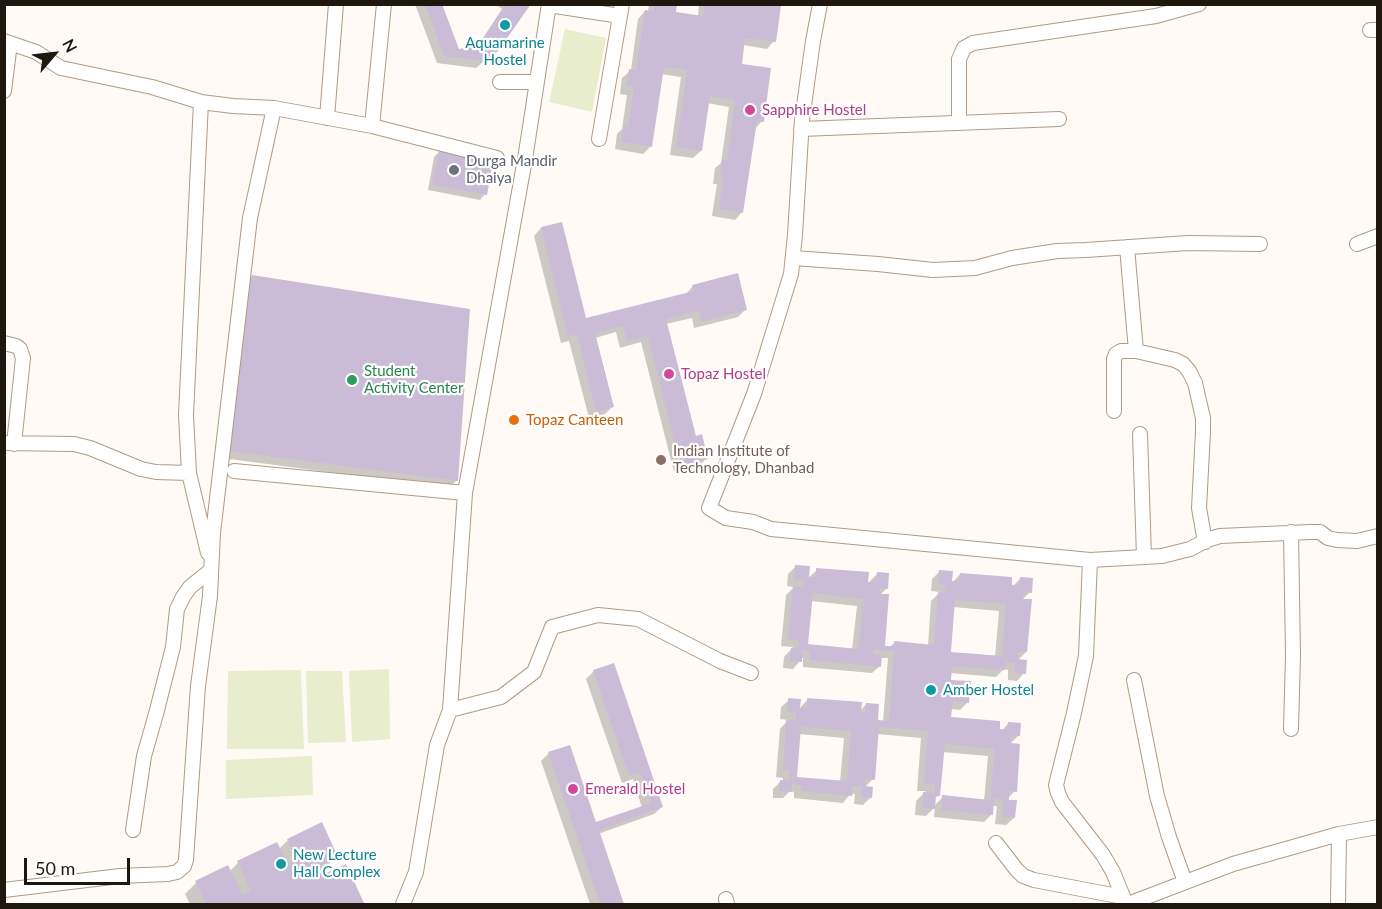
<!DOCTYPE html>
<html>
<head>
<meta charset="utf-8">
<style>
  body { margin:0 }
  #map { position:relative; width:1382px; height:909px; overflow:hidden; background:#fffaf6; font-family:Lato,sans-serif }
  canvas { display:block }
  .frame { position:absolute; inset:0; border:6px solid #1e170e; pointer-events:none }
  .north { position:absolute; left:24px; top:24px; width:60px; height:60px; -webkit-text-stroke:4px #fff; paint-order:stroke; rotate:62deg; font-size:16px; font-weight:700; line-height:24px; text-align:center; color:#1e170e }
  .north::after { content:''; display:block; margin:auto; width:21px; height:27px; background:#1e170e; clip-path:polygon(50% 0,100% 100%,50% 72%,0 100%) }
  .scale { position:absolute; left:24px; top:858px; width:106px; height:27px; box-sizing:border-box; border:3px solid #1e170e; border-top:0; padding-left:8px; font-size:18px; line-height:21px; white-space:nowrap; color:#1e170e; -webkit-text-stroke:4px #fff; paint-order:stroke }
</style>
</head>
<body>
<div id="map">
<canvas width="1382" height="909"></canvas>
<div class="frame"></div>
<div class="north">N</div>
<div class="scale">50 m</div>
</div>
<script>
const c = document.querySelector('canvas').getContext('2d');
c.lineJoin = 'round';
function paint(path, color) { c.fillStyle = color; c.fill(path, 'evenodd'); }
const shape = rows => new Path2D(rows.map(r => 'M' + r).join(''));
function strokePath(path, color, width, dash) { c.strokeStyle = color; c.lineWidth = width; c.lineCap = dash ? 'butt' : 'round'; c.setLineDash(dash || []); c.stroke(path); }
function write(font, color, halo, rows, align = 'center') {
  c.font = font + ' Lato,sans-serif'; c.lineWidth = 4.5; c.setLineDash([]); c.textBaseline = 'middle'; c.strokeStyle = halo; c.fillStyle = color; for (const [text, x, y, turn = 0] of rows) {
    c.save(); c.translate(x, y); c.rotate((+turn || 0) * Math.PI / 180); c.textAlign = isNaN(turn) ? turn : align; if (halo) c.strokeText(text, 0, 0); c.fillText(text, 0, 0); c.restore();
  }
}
paint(shape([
  [565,29,606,38,592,112,549,102],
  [389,669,390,739,352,742,349,671],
  [301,670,304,749,227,749,228,671],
  [306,671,342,671,346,742,308,743],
  [312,756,313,795,226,799,226,760]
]), '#e8edcd');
paint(shape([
  [415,4,441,4,458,51,477,47,502,9,495,4,529,4,497,50,476,68,437,63],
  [649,4,675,4,674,13,698,16,699,4,779,5,774,41,767,49,743,45,740,65,762,121,755,129,742,212,735,220,712,216,717,184,713,184,715,168,721,163,729,107,707,103,701,151,693,158,670,155,681,77,661,74,651,146,643,154,615,149,617,134,622,129,627,95,620,94,622,78,631,70,638,19,645,11,648,12],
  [439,152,485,194,480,200,428,190,434,157],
  [561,223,585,320,686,294,693,286,745,310,738,317,694,328,692,318,666,324,695,438,707,458,699,466,674,472,641,342,620,348,616,332,595,338,612,407,605,414,589,418,569,341,561,343,534,236,541,228],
  [252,276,457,480,449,488,222,458,245,284],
  [796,566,807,579,817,570,870,583,870,581,878,573,887,588,880,595,883,647,890,647,894,643,928,646,931,601,940,592,931,591,932,579,940,571,951,584,960,574,1010,586,1013,586,1020,579,1030,592,1022,600,1026,652,1017,661,1024,673,1017,681,1008,680,1008,670,1004,669,996,677,950,673,950,681,968,702,960,710,951,709,950,718,998,730,1001,731,1008,724,1018,736,1010,744,1015,791,1005,801,1014,818,1006,825,995,824,997,806,992,806,992,814,984,822,934,817,935,807,926,816,915,815,916,801,926,791,917,791,921,738,877,734,873,779,865,787,870,798,863,805,854,804,855,794,850,794,843,803,794,798,794,792,790,791,783,798,773,798,773,789,781,781,783,781,783,778,776,777,780,729,788,720,780,719,781,707,789,700,799,709,808,699,860,711,866,704,876,722,883,722,888,658,880,658,880,666,872,673,803,667,803,658,800,658,800,661,793,669,783,668,784,657,793,647,781,646,786,595,794,587,787,586,788,574],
  [811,601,857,606,852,650,806,645],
  [953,607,999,611,995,657,950,654],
  [799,734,844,738,840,782,796,778],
  [942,752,988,756,984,801,943,797,934,806,934,799,939,795],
  [594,671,662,807,654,814,598,834,623,904,590,904,541,761,549,753,595,824,642,808,633,779,622,783,586,679],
  [288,840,337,856,325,868,318,871,321,877,362,903,360,904,190,904,185,894,196,883,230,871,238,863,277,844,279,849]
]), '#0003');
paint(shape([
  [425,4,442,4,459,49,479,45,506,4,531,4,498,51,485,61,444,56],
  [654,4,677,4,676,12,703,16,705,5,781,5,776,42,745,38,742,64,771,68,764,122,757,121,743,213,719,209,724,177,720,177,722,159,727,160,735,100,710,96,702,151,676,147,687,70,664,67,652,147,622,142,624,125,628,126,634,87,627,86,629,69,636,70,645,10,653,11],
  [439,150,493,161,487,195,432,185],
  [562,222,586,318,694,291,692,285,738,273,747,310,702,322,699,311,666,319,696,436,702,434,708,459,681,466,648,336,627,341,623,326,595,333,614,407,596,412,577,334,568,337,541,227],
  [252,275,470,309,458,481,229,451],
  [795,565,810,566,809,577,816,577,816,568,869,572,868,582,876,582,877,572,889,573,888,589,880,588,879,594,889,594,885,646,894,646,894,641,934,645,938,592,945,593,946,585,938,584,939,570,953,571,952,581,959,581,960,573,1012,577,1012,585,1019,585,1020,577,1033,578,1032,593,1024,592,1023,599,1032,599,1027,652,1018,652,1018,659,1027,660,1026,674,1014,673,1015,663,1006,662,1005,670,952,666,951,680,971,681,969,703,953,701,951,717,1000,721,1000,729,1007,730,1008,722,1021,723,1020,736,1012,736,1011,743,1020,744,1017,792,1009,791,1009,800,1017,800,1015,818,1002,817,1003,799,994,798,993,815,941,810,942,795,990,800,995,749,945,744,940,796,936,795,935,809,922,808,923,792,934,793,935,784,924,784,928,731,879,727,875,780,865,779,865,786,873,787,872,798,861,797,862,787,852,786,852,796,801,791,801,785,792,784,792,792,779,791,780,780,789,781,790,771,783,770,786,720,796,720,796,713,787,712,788,698,801,699,800,708,807,708,807,698,862,702,861,713,865,713,866,703,879,704,878,720,889,721,894,651,873,650,873,654,882,655,881,667,809,660,810,651,802,650,802,662,790,661,791,648,799,648,799,640,788,640,793,586,803,587,804,580,794,579],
  [813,593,864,599,858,649,808,644],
  [955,600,1006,604,1002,656,951,652],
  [801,727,851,731,847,781,797,777],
  [614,663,663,807,599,830,624,904,600,904,548,752,570,745,596,822,651,803,640,773,629,776,593,670],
  [322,822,338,857,317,867,322,875,346,864,364,903,361,904,206,904,195,881,228,865,243,895,251,891,237,861,277,842,287,863,297,859,287,839]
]), '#cabcd6');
const minor = shape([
  [820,4,813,41,802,120,795,235,791,274,754,394,709,508,726,518,753,522,771,529,1090,560,1162,556,1190,549,1207,540,1220,536,1311,532,1320,532,1328,538,1337,540,1357,541,1378,536],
  [549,5,620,16],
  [1370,30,1378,30],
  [4,41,36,52,61,68,152,87,201,102,233,106,274,108,372,126,497,158],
  [500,82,537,82],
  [4,91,10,43],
  [201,102,186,415,189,473,208,553],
  [327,118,336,4],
  [959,123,959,59,964,48,973,43,1156,16,1199,4],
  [372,126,384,4],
  [801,129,1059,119],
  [599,139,622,4],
  [1357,244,1378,236],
  [1127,247,1136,351],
  [793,258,878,264,933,270,975,268,1012,258,1057,251,1086,250,1188,243,1260,244],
  [4,343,16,346,20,349,23,358,14,444],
  [1114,411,1114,359,1116,354,1121,351,1136,351,1175,360,1183,364,1189,371,1195,383,1203,418,1203,432,1199,508,1205,542],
  [1140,434,1144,557],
  [4,443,74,444,90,448,141,469,156,472,189,473],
  [234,471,465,493],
  [1291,532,1293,655,1291,729],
  [1090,560,1086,656,1074,713,1056,785,1058,793,1062,802,1103,855,1113,872,1126,904],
  [1134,680,1157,796,1169,837,1185,882],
  [450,710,501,697,534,672,552,627,598,615,638,619,720,661,751,673],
  [133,830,144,756,156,714,173,647,177,609,183,597,190,587,210,571],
  [996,843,1016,869,1023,876,1034,880,1123,897],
  [4,890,120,876,168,874,177,872,184,866,186,860,198,686,210,596,213,533,250,218,274,108],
  [726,899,727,904],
  [403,904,416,872,437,745,450,710,465,493,525,159,549,4],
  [1128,904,1233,864,1339,834,1378,827],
  [1338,904,1339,834]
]);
strokePath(minor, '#ae9b85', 16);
strokePath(minor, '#fff', 14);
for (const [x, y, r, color] of [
  [505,25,6,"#0f9aa8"],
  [750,110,6,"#d1479c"],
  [454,170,6,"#6b7280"],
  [669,374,6,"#d1479c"],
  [352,380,6,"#2e9e5b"],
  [514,420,6,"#e8710a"],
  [661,460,6,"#8d6e63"],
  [931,690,6,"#0f9aa8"],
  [573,789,6,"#d1479c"],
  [281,864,6,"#0f9aa8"]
]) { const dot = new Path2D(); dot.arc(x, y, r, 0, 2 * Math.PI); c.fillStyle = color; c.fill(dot); strokePath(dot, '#fff', 2); }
write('15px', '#0d838f', '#fff', [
  ["Aquamarine",505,43,"center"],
  ["Hostel",505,60,"center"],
  ["Amber Hostel",943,690],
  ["New Lecture",293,855],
  ["Hall Complex",293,872]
], 'left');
write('15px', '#b23c85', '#fff', [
  ["Sapphire Hostel",762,110],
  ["Topaz Hostel",681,374],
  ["Emerald Hostel",585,789]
], 'left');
write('15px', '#5b616d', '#fff', [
  ["Durga Mandir",466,161],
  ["Dhaiya",466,178]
], 'left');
write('15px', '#27864d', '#fff', [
  ["Student",364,371],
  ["Activity Center",364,388]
], 'left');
write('15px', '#c56008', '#fff', [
  ["Topaz Canteen",526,420]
], 'left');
write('15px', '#785e54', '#fff', [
  ["Indian Institute of",673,451],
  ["Technology, Dhanbad",673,468]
], 'left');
</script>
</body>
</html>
